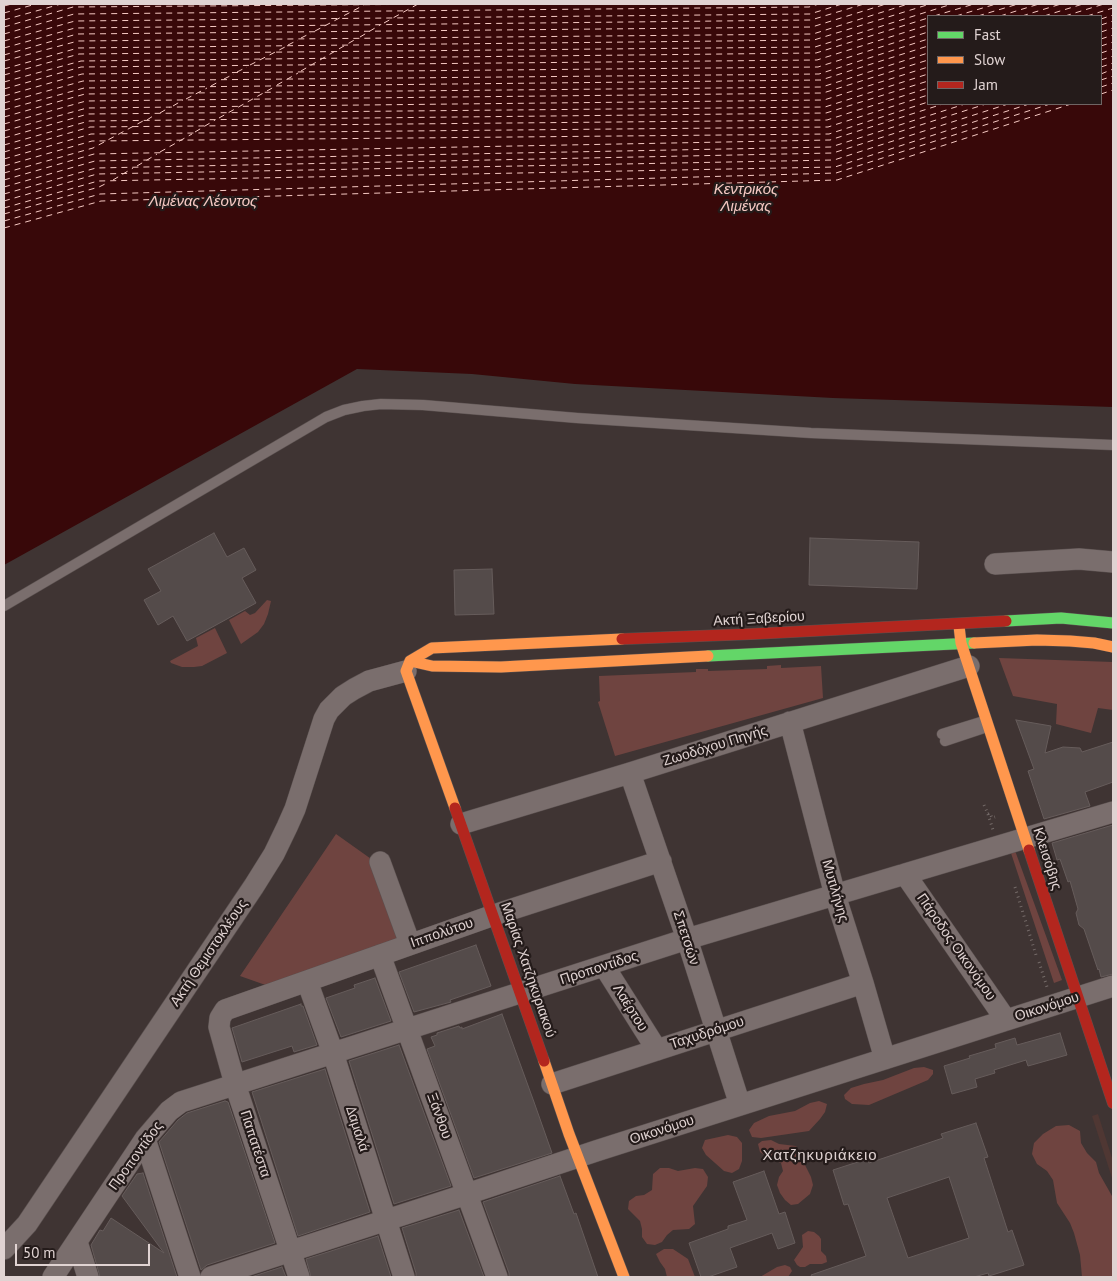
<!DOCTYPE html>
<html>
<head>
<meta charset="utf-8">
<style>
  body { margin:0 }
  #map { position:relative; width:1117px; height:1281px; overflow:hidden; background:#3f3433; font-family:"PT Sans",sans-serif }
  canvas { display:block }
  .frame { position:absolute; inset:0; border:5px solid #e0d3d2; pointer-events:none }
  .legend { position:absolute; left:927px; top:15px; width:175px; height:90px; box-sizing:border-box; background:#241b1a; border:1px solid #6f6564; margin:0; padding:6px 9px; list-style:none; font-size:15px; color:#e0d3d2 }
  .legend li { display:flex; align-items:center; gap:10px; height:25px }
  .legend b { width:25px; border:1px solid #6f6564 }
  .scale { position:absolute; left:15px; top:1244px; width:135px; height:22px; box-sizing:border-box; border:2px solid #e0d3d2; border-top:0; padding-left:6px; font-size:15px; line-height:18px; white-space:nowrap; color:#e0d3d2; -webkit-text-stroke:4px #241b1a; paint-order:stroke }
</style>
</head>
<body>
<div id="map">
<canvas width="1117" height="1281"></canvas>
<div class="frame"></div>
<ul class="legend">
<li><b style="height:6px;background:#63d668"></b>Fast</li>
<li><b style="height:6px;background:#ff974d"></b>Slow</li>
<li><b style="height:6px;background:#b3261e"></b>Jam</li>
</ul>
<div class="scale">50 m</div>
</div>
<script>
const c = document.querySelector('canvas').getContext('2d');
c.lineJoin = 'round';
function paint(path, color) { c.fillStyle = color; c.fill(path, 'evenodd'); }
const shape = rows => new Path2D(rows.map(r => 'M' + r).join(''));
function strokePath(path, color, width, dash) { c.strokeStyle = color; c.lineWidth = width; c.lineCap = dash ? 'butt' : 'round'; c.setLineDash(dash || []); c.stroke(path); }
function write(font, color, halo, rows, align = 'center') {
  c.font = font + ' "PT Sans",sans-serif'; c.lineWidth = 4.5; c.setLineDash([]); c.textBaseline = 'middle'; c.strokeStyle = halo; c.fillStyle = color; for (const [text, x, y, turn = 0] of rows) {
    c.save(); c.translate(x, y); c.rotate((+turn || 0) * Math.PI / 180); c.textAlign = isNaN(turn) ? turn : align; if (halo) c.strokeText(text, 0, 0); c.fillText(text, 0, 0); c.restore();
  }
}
paint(shape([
  [1098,1114,1113,1161,1113,1181,1092,1116]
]), '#4f3733');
paint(shape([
  [267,600,271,601,268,614,264,624,258,632,241,644,229,620,245,611,250,615,255,613],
  [215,628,227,653,202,666,194,667,182,667,171,663,170,661,198,646,196,638],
  [999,658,1113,662,1113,710,1098,708,1091,733,1056,724,1057,704,1013,696],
  [781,665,781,668,821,666,823,698,615,756,598,702,600,701,599,676,696,672,696,669,708,669,708,671,767,669,767,666],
  [336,834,374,861,403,941,274,988,240,976],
  [1013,845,1062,980,1054,983,1009,847],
  [924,1067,933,1070,933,1074,928,1080,869,1105,852,1104,845,1099,844,1095,851,1088,864,1084,883,1080,914,1068],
  [819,1101,827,1104,825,1112,820,1119,809,1131,761,1138,752,1137,749,1130,754,1123,769,1116,795,1111,810,1103],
  [1069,1125,1080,1131,1081,1143,1087,1153,1096,1162,1099,1173,1112,1196,1113,1202,1113,1277,1082,1277,1080,1255,1074,1233,1070,1223,1057,1203,1053,1180,1047,1171,1037,1164,1032,1154,1034,1143,1043,1134,1056,1126],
  [728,1135,737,1137,742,1143,742,1161,739,1169,732,1173,724,1171,706,1155,702,1148,705,1140],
  [771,1140,779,1144,796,1146,800,1153,803,1161,811,1177,813,1185,810,1194,798,1204,791,1205,785,1200,780,1193,777,1185,779,1177,783,1171,781,1163,767,1157,760,1152,758,1144,762,1141],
  [660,1168,669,1168,678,1171,695,1168,703,1169,708,1177,707,1186,693,1206,695,1224,689,1229,673,1230,667,1235,662,1242,655,1245,647,1244,642,1237,642,1229,640,1221,628,1209,629,1201,636,1196,644,1195,652,1190,653,1174],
  [808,1231,814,1232,819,1236,821,1239,821,1251,826,1256,827,1262,822,1264,810,1264,805,1267,800,1267,797,1265,794,1260,803,1247,802,1235],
  [664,1249,673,1249,688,1259,695,1277,667,1277,665,1269,660,1262,656,1254],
  [785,1265,790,1267,792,1271,788,1277,760,1277,777,1267]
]), '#6f4440');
paint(shape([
  [4,4,1113,4,1113,407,833,398,575,384,472,374,357,369,4,565],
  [928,16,1101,16,1101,104,928,104]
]), '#380809');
strokePath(shape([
  [4,6,12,4],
  [4,13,36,4],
  [934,16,974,4],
  [956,16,996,4],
  [978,16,1018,4],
  [1000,16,1039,4],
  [1022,16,1061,4],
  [1044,16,1083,4],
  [1065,16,1104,4],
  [1087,16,1113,8],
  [1101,19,1113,15],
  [4,20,61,4],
  [384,23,418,4],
  [1101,25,1113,21],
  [4,27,73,7,455,4],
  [315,31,364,5],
  [1101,32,1113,28],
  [4,34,74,14,809,7,819,4],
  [360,37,380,25],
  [301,38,311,33],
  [1101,39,1113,35],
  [4,41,75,21,810,14,842,4],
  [288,45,298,40],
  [1101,46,1113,42],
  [4,48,75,28,811,20,864,4],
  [1101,53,1113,49],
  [4,55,77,34,812,27,886,4],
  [1101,60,1113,56],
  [4,61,78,41,813,34,908,4],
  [250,65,285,47],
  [1101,67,1113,63],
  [4,69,78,48,814,40,930,4],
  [301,71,356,39],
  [237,72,247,67],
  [1101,74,1113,69],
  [4,75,79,54,815,47,952,4],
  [224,79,234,74],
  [1101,80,1113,76],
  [4,82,81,61,816,53,928,18],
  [277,85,298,73],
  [211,86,220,81],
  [1101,87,1113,83],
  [4,89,81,67,817,60,928,25],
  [1101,94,1113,90],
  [4,96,82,74,818,67,928,32],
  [186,99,207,88],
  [4,103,83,81,819,74,928,39],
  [173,106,183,100],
  [4,110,84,88,821,80,928,46],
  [160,113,170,107],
  [4,117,85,94,822,87,928,53],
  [219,118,274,87],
  [147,120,156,114],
  [4,124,86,101,823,93,928,60],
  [4,131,87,108,824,100,928,67],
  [195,132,215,120],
  [4,138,88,114,825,107,928,74],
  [4,145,89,121,826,113,928,81],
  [4,152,90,127,827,120,928,88],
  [160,152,192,134],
  [4,159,91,134,828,127,928,95],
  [4,166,92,141,829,134,928,102],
  [137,166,157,154],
  [4,173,93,148,143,121],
  [4,180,94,154,830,140,943,104],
  [113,180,133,168],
  [4,187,95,161,831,147,965,104],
  [4,194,96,168,833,153,986,104],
  [4,201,97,174,834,160,1008,104],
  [4,208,98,181,835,167,1029,104],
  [4,214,99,187,109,182],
  [4,221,100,194,836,173,1050,104],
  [4,228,101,201,837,180,1071,104]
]), '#f6c9c3', 1, [6, 5]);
const building = shape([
  [214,533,227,557,244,548,256,570,242,578,256,603,187,641,173,616,158,625,144,600,161,591,148,569,214,533],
  [810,538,919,542,917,589,809,585,810,538],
  [492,569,494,614,455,615,454,570,492,569],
  [1016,720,1051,726,1045,753,1063,747,1080,748,1082,752,1113,742,1113,782,1085,792,1090,806,1044,819,1028,771,1034,769,1016,720],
  [1113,825,1113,974,1101,977,1099,969,1098,970,1084,929,1079,925,1076,913,1078,909,1070,881,1068,882,1060,859,1057,860,1052,843,1113,825],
  [476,945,491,986,450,1000,451,1002,414,1012,399,972,476,945],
  [375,978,391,1021,341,1037,326,998,355,988,354,985,375,978],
  [301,1004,301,1006,303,1006,317,1045,294,1052,292,1046,242,1062,232,1028,301,1004],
  [502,1014,534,1102,552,1153,474,1178,427,1049,435,1046,431,1037,437,1035,437,1033,459,1026,460,1028,462,1027,462,1029,502,1014],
  [1060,1033,1067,1055,1028,1066,1026,1060,994,1070,995,1073,975,1079,977,1087,952,1094,944,1066,970,1058,969,1056,996,1048,995,1044,1015,1038,1017,1045,1060,1033],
  [399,1045,451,1186,394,1204,349,1061,399,1045],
  [325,1069,370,1212,298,1236,252,1092,325,1069],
  [225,1101,228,1102,275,1243,207,1265,201,1270,159,1142,178,1120,187,1113,225,1101],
  [976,1123,988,1157,984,1158,1008,1232,1012,1230,1024,1265,989,1276,988,1273,974,1277,812,1277,811,1275,866,1256,848,1204,844,1205,833,1170,867,1159,869,1163,943,1138,941,1134,976,1123],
  [949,1177,969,1238,908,1258,887,1198,949,1177],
  [764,1171,779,1214,785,1212,795,1243,778,1249,772,1233,730,1248,737,1267,708,1277,701,1277,689,1243,728,1229,728,1226,747,1220,733,1182,764,1171],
  [143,1173,177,1277,100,1277,91,1245,100,1230,103,1231,111,1218,164,1253,122,1196,137,1174,143,1173],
  [560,1176,574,1214,576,1213,598,1277,509,1277,509,1273,483,1202,560,1176],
  [459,1210,484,1277,416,1277,416,1273,402,1228,459,1210],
  [378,1236,391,1277,311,1277,306,1259,378,1236],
  [282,1267,286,1277,251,1277,282,1267]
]);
paint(building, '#544b4a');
strokePath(building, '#665c5b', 1);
const lane = shape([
  [4,606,326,417,344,410,363,406,381,404,423,405,577,418,811,433,1113,445],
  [942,734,984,721],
  [945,741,987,727]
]);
const street = shape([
  [995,564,1079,559,1113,562],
  [790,722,835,895,863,983,885,1059],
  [630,773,687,939,740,1105],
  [461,824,630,773,969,666],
  [380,862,410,944],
  [905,874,1006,1020],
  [380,955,497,1277],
  [604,966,657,1050],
  [307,981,333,1053,404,1277],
  [552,1084,863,983],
  [145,1139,190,1277],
  [77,1242,88,1277],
  [4,1249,27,1224,254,886,274,854,287,827,295,809,324,719,329,710,343,696,354,689,369,681,406,671],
  [53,1277,145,1139,169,1111,181,1102,687,939,1113,812],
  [211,1277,467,1194,596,1151,1113,986],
  [299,1277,235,1084,219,1027,220,1018,225,1010,494,915,661,861]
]);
const fast = shape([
  [1006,621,1061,618,1113,623],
  [708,656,974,643]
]);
const slow = shape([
  [959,626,961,643,1029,850],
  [974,643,1037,640,1070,641,1094,643,1113,647],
  [410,661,432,666,501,667,708,656],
  [455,808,406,671,410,661,432,648,622,639],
  [544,1061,569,1134,624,1277]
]);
const jam = shape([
  [622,639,751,634,1006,621],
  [455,808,544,1061],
  [1029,850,1113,1103]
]);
strokePath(lane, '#5b5150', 11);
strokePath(street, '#5b5150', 22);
strokePath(fast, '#5b5150', 12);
strokePath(slow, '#5b5150', 12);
strokePath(jam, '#5b5150', 12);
strokePath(shape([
  [984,805,988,814,990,813,992,818,995,817],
  [988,814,993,830],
  [1015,887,1036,955],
  [1039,962,1047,987]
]), '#756b69', 3, [1, 4]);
strokePath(lane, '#7a6e6d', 10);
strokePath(street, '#7a6e6d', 21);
strokePath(fast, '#63d668', 11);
strokePath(slow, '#ff974d', 11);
strokePath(jam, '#b3261e', 11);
write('14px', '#e0d3d2', '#241b1a', [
  ["Ακτή Ξαβερίου",759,619,-3],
  ["Ζωοδόχου Πηγής",715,746,-17],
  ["Κλεισόβης",1047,859,72],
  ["Μυτιλήνης",835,891,74],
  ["Ιππολύτου",442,933,-19],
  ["Σπετσών",686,938,72],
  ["Πάροδος Οικονόμου",956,947,55],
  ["Ακτή Θεμιστοκλέους",209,953,-56],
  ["Προποντίδος",599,968,-18],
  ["Μαρίας Χατζηκυριακού",528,970,71],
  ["Οικονόμου",1047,1007,-18],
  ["Λαέρτου",630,1008,58],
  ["Ταχυδρόμου",707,1033,-18],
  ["Ξάνθου",439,1116,70],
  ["Δαμαλά",357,1129,72],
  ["Οικονόμου",662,1130,-18],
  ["Παπατέστα",255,1144,72],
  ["Προποντίδος",136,1156,-54]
]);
write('italic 15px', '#f6c9c3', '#241b1a', [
  ["Κεντρικός",746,190],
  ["Λιμένας",746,207],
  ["Λιμένας Λέοντος",203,202]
]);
c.letterSpacing = '1px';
write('15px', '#e0d3d2', '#241b1a', [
  ["Χατζηκυριάκειο",820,1156]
]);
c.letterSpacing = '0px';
</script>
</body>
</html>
